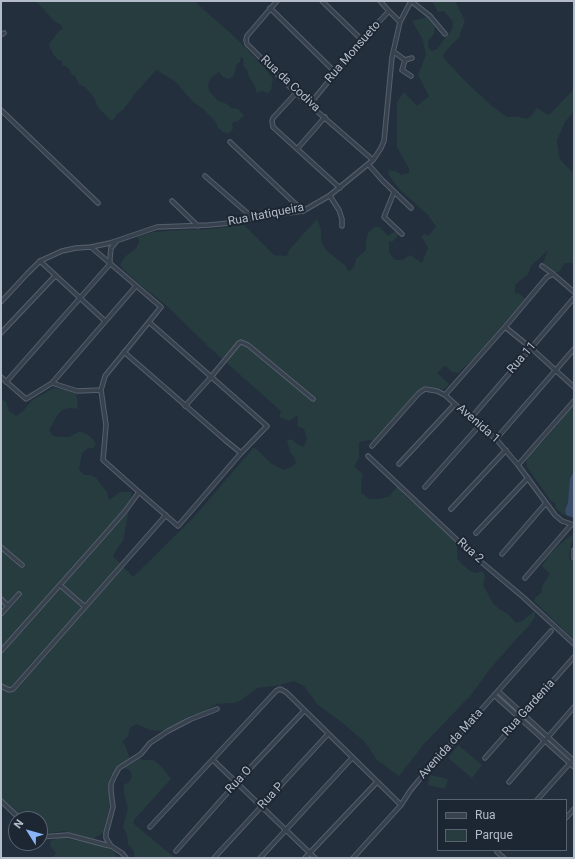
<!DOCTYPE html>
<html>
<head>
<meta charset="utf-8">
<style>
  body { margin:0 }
  #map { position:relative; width:575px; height:859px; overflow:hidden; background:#242f3e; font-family:Roboto,sans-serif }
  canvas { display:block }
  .frame { position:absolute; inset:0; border:2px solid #b4bcc9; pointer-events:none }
  .legend { position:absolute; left:437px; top:799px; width:130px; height:52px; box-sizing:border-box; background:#1d2633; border:1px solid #59626f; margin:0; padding:5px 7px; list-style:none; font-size:12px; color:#b4bcc9 }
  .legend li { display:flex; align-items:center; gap:8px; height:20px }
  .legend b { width:20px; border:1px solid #59626f }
  .north { position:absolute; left:8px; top:811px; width:40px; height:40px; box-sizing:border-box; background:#1d2633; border:1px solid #59626f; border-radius:50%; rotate:307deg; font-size:11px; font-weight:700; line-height:16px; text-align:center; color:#b4bcc9 }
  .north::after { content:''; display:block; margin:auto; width:14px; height:18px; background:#8ab4f8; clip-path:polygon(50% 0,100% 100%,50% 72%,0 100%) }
</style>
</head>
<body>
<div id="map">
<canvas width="575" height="859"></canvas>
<div class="frame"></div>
<ul class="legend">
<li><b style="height:5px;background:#38414e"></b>Rua</li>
<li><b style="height:11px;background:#263c3f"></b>Parque</li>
</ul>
<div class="north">N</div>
</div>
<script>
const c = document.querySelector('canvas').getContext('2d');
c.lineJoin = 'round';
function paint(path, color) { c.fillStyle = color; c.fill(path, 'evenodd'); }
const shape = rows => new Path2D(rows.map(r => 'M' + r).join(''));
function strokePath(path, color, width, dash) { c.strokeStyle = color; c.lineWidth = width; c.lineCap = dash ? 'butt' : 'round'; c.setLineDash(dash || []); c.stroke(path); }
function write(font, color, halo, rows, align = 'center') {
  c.font = font + ' Roboto,sans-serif'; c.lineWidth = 4; c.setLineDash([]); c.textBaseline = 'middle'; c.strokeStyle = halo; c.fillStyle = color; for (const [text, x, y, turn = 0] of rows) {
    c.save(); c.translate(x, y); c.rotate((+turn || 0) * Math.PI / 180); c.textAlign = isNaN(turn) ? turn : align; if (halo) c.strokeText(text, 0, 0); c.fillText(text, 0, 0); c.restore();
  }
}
paint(shape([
  [36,1,194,1,236,38,265,68,273,79,271,90,268,93,261,91,257,93,254,84,249,77,247,70,243,65,244,59,241,57,240,62,236,65,235,71,233,76,229,79,223,77,219,72,211,78,208,85,209,91,217,100,227,104,231,108,238,109,244,115,237,122,234,121,232,124,233,129,229,134,223,132,218,128,216,122,203,109,192,101,175,81,156,70,134,95,123,110,117,114,112,121,109,119,97,106,95,99,86,88,79,84,75,76,72,75,69,69,66,66,63,66,61,60,58,60,53,54,49,45,51,41,59,31,63,29,60,24,55,22],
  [432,1,455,1,465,21,459,37,445,52,443,57,464,80,492,106,507,117,518,117,527,119,533,114,537,108,548,115,552,112,574,89,574,111,565,122,557,140,559,157,564,164,574,173,574,263,565,263,559,272,553,272,543,263,548,250,531,266,528,274,515,285,515,293,520,294,525,299,475,357,458,373,452,372,446,366,443,367,437,373,449,384,447,387,443,390,438,388,434,388,426,386,420,389,373,441,369,440,359,442,359,458,354,466,362,474,361,493,370,499,380,499,390,496,397,486,407,498,418,506,457,543,457,558,461,563,470,571,477,573,483,571,485,577,483,585,493,603,499,609,508,614,516,623,522,621,535,611,535,617,528,627,519,636,490,669,471,695,424,744,399,776,377,760,365,742,344,724,317,704,304,686,294,681,276,686,257,688,240,701,234,703,217,704,203,712,189,716,176,725,161,731,150,730,136,724,130,728,128,736,122,742,125,745,130,759,120,765,110,778,110,805,103,833,93,839,64,831,41,834,40,819,23,819,1,799,1,399,6,402,9,411,16,416,23,411,32,400,54,388,66,390,76,394,78,401,77,409,70,408,64,409,59,413,49,430,53,436,61,437,69,437,80,431,88,435,93,439,96,445,93,448,88,448,82,453,79,469,84,475,91,475,96,478,107,492,109,500,120,492,132,492,123,541,118,547,113,556,133,577,194,517,254,447,272,464,284,470,291,467,296,463,294,457,290,452,287,441,291,439,297,444,304,447,307,438,304,429,297,426,298,415,289,421,279,417,281,411,211,349,167,306,139,284,123,269,120,264,126,256,136,248,139,242,137,237,153,232,181,230,211,229,244,225,274,255,287,256,289,250,317,219,321,230,321,241,327,251,345,265,347,270,350,271,354,267,356,259,366,250,366,242,368,233,374,227,380,227,388,236,392,233,396,232,398,233,398,236,393,241,389,242,389,252,395,260,402,260,410,255,422,263,428,248,421,236,425,234,428,236,436,227,428,215,400,190,388,174,389,170,398,172,401,175,409,173,409,169,397,147,397,102,404,92,417,106,429,96,418,75,426,55,423,40,412,21,428,17,435,23,434,34,428,41,428,47,432,51,437,49,452,29,453,22,444,11,438,12],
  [574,404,574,471,570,478,568,502,565,510,566,515,564,515,556,509,555,503,551,501,527,467,526,461,532,451,545,440],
  [574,534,569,555,570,560,574,562,574,640,534,601,535,598,542,592,542,586,550,574,542,566,549,555,559,545,567,538],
  [458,745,482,765,472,778,448,758],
  [140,758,143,760,154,760,163,768,171,779,134,820,133,823,175,858,134,858,134,851,128,844,127,834,123,827,128,808,124,793,124,785,129,782,132,777,130,770,124,768,126,765],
  [430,775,448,779,445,789,428,785],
  [59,837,100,845,113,851,118,858,52,858,56,853,50,846,51,841]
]), '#263c3f');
paint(shape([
  [574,471,574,518,566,515,565,510,568,502,570,478]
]), '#394c67');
const street = shape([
  [277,1,247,36,246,40,247,44,296,93,373,160],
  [322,1,362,40],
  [411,1,430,16,445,34],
  [270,8,335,72],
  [389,11,400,22],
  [1,35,4,33],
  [394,52,405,60,402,70,411,76],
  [405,60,412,58],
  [296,93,273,118,272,121,273,127,340,188],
  [310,104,362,40,389,11,380,1],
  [1,110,98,203],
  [230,142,303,211],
  [298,148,325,117],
  [368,164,382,180,411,208],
  [205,176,253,218],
  [394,192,384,217,402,234],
  [330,196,339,210,342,219,342,226],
  [172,201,198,226],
  [40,261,105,321],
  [542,266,553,274],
  [1,302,27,274,40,261,62,251,76,248,91,247,110,243,157,227,209,225,230,223,253,218,303,211,329,196,373,160,381,148,384,141,392,57,400,22,411,1],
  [505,327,531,348,574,387],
  [1,333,55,276],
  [124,352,225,440,241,453,267,426,149,322],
  [1,377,26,399,52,383,136,286],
  [6,382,110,264,110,258,111,248,116,242],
  [52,383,77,391,101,390],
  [445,395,505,327,547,277,553,274,574,292],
  [185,406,211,377,239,343,241,342,248,345,313,399],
  [471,418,574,298],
  [496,439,574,349],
  [372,446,419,393,425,389,437,391,445,395,479,426,496,439,518,465,555,515,562,521,574,525],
  [368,456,473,555,523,597,574,644],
  [399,464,455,404],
  [518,465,574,401],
  [425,487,479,426],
  [139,492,178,526,241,453],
  [451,509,506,450],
  [476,533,528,478],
  [1,547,22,565],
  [574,550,574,558],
  [502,554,546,503],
  [525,578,571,525],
  [60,585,85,607],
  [1,599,8,606,1,614],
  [8,606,19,594],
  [1,651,99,541,126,510,139,492,103,460,106,425,101,390,105,376,161,307,91,247],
  [1,686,9,690,13,689,166,515],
  [498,691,574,761],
  [494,695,574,767],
  [485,758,574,657],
  [213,760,315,858],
  [509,782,574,707],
  [537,800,571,762],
  [1,801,20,819],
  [566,818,574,809],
  [150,827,276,691,280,689,286,692,401,805],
  [40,837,68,835,110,846],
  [176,851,237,782,304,711],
  [497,852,504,858],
  [126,858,122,853,111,846,106,838,106,833,113,807,111,791,111,784,115,775,119,768,141,754,150,743,168,731,191,719,217,709],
  [214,858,328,734],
  [260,858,352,758],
  [305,858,377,782],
  [353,858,401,805,410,791,419,780,551,631]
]);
strokePath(street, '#565f6c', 5.5);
strokePath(street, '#38414e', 3.5);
write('12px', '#b4bcc9', '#1d2633', [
  ["Rua Monsueto",353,52,-49],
  ["Rua da Codiva",290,84,43],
  ["Rua Itatiqueira",266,215,-11],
  ["Rua 11",522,358,-49],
  ["Avenida 1",478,424,41],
  ["Rua 2",470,551,42],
  ["Rua Gardenia",529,708,-48],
  ["Avenida da Mata",451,744,-48],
  ["Rua O",239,780,-47],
  ["Rua P",271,796,-47]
]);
</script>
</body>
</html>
